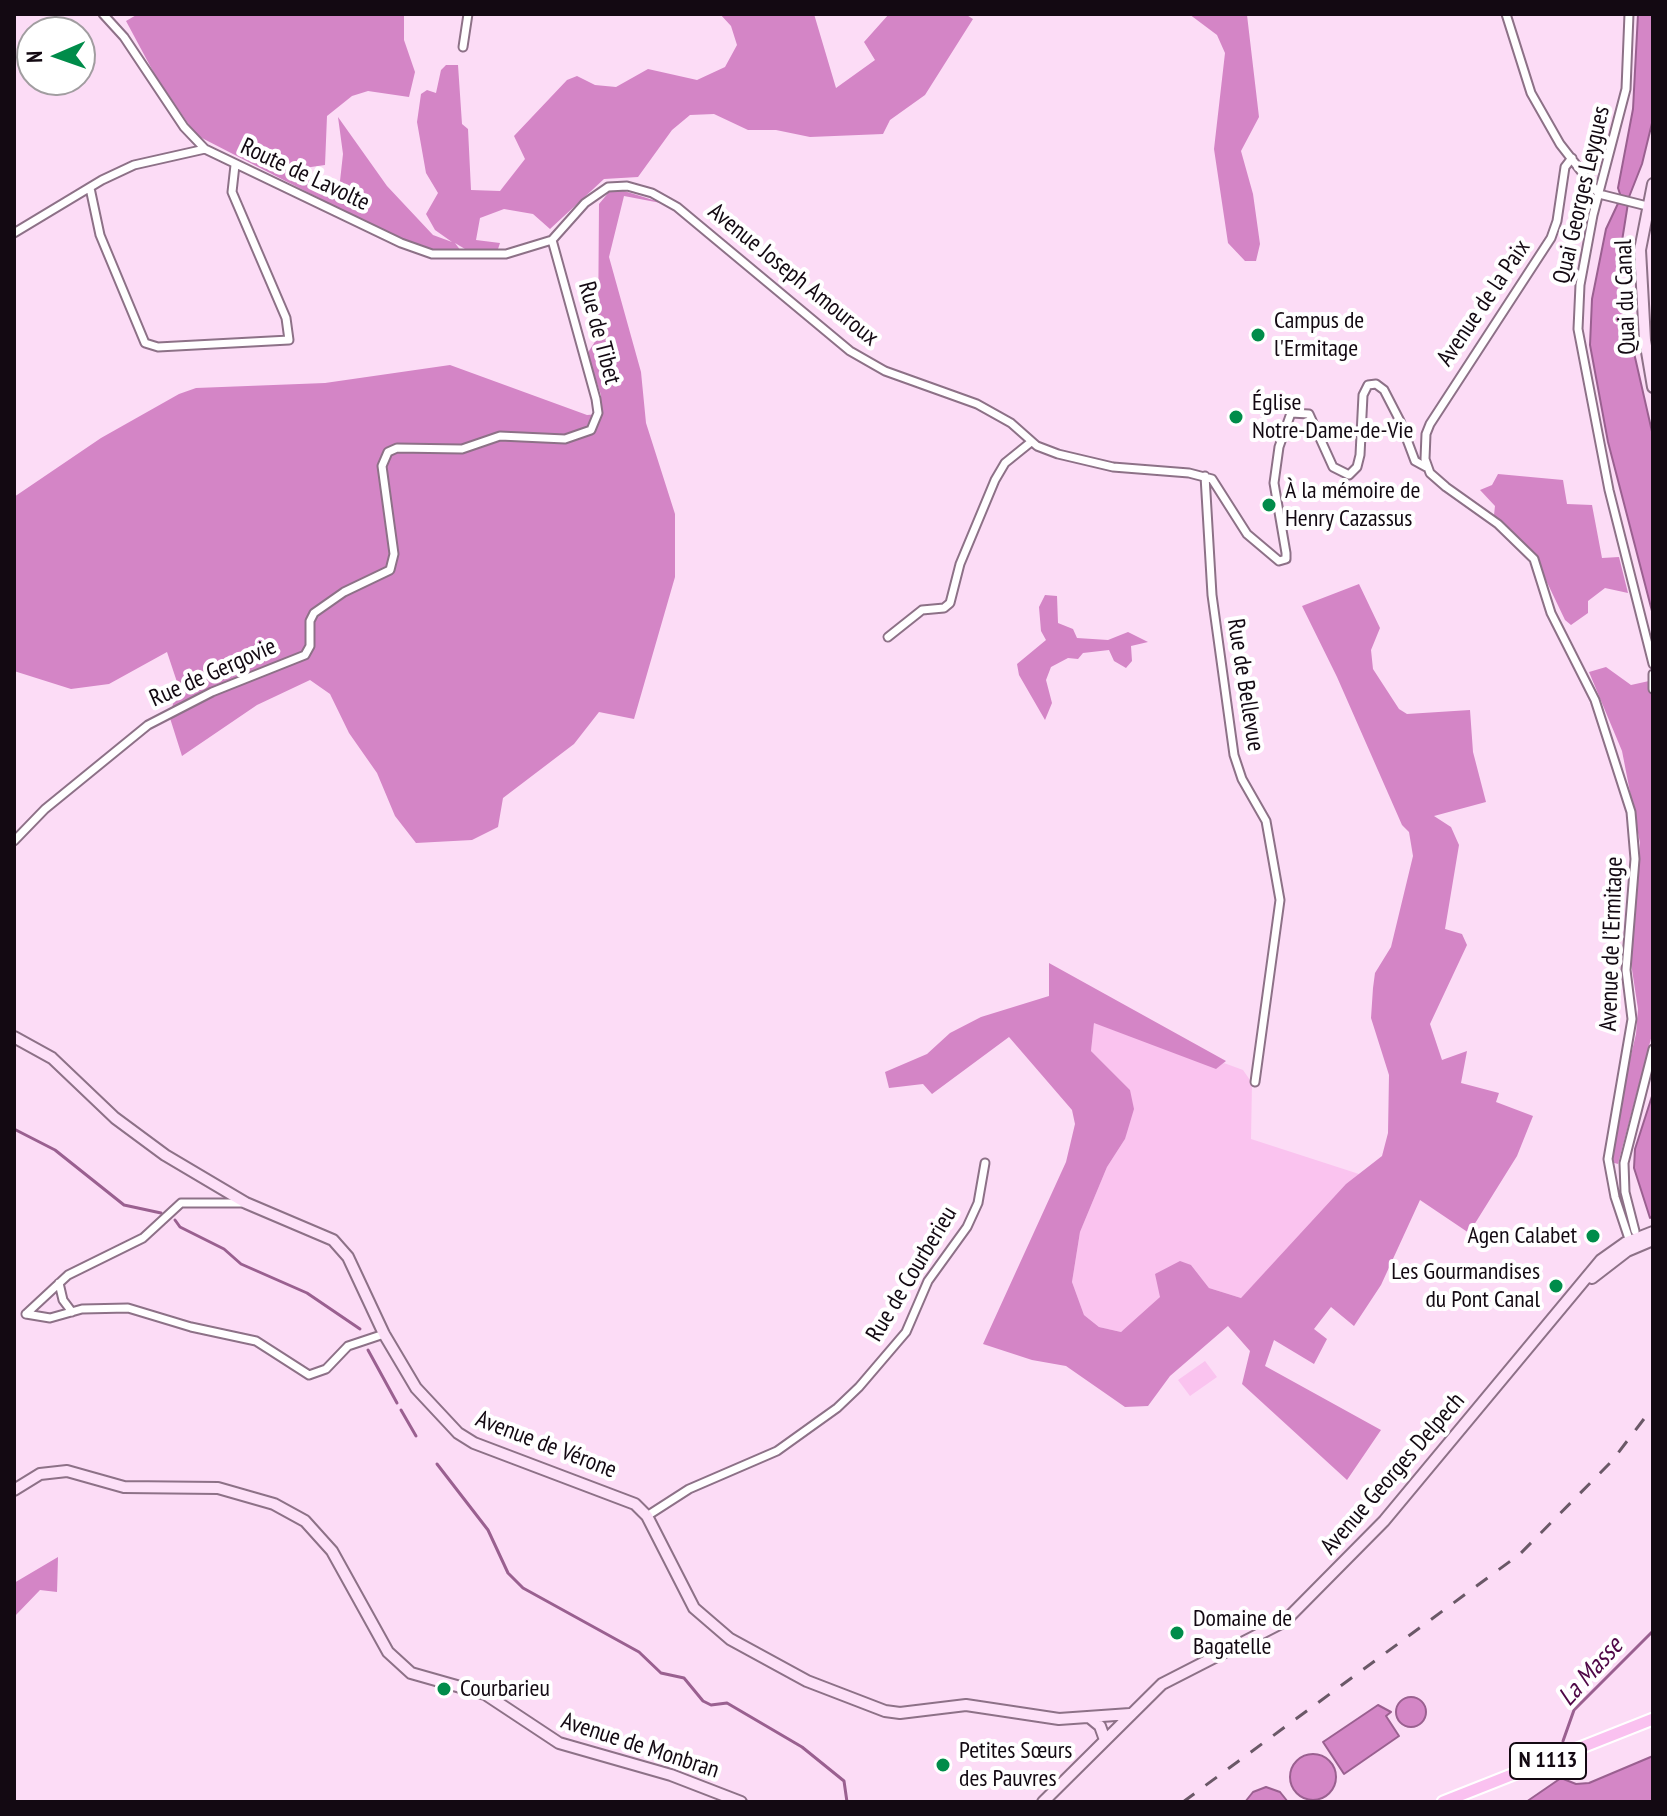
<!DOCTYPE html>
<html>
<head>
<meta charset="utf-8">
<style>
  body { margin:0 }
  #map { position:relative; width:1667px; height:1816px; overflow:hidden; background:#fcdcf6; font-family:"PT Sans Narrow",sans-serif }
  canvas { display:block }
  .frame { position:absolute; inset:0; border:16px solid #130912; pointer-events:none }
  .north { position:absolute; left:16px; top:16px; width:80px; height:80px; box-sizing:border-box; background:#fff; border:2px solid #a19da0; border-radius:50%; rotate:268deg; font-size:22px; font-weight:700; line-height:32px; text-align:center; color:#130912 }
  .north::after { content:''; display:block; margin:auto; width:28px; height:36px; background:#008c4a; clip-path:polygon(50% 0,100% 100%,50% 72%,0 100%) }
</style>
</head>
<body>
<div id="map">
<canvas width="1667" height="1816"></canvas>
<div class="frame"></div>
<div class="north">N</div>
</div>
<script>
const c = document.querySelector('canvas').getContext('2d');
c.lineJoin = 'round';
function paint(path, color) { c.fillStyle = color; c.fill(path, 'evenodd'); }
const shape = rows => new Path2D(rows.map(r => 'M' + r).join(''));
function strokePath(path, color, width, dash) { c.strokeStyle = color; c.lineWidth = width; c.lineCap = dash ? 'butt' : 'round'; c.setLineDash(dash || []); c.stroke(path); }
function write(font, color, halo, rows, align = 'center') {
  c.font = font + ' "PT Sans Narrow",sans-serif'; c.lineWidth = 8; c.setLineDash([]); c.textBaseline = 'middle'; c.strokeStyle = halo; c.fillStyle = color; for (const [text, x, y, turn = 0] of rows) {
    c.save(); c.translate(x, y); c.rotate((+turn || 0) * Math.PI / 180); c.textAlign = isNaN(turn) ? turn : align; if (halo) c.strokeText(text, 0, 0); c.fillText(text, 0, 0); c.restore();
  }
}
paint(shape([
  [1094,1022,1216,1068,1224,1063,1243,1070,1252,1083,1251,1139,1359,1174,1241,1298,1209,1288,1191,1265,1136,1322,1121,1332,1099,1327,1084,1315,1072,1282,1080,1232,1107,1167,1125,1139,1130,1090,1091,1051],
  [1205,1361,1217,1377,1190,1396,1178,1380]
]), '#fac3ef');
paint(shape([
  [138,14,404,14,404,40,415,72,409,97,368,91,352,96,327,116,325,165,297,169,339,190,343,154,338,117,387,186,433,235,452,242,435,230,426,214,438,193,426,173,417,122,421,94,427,90,436,93,441,70,446,65,458,65,462,124,468,129,471,190,500,191,525,159,514,136,567,80,577,76,595,85,616,87,648,69,697,80,725,67,737,45,731,26,720,14,814,14,836,88,875,60,864,42,889,14,965,14,973,19,925,95,890,120,883,134,810,137,776,130,748,130,714,114,690,115,672,130,638,177,604,179,550,229,533,214,504,209,480,218,476,240,500,243,498,249,470,252,455,243,461,251,428,250,373,226,196,135,155,75,126,21],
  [1189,14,1247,15,1259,117,1241,151,1253,194,1260,244,1256,261,1245,261,1228,243,1214,149,1225,53,1217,35],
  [621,190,666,204,624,196,609,257,641,372,646,423,675,514,675,577,634,719,599,712,574,744,503,798,498,827,472,840,416,843,395,816,377,773,349,733,330,694,310,680,257,705,182,756,169,715,179,688,167,652,109,684,71,689,14,671,14,497,101,438,179,394,196,388,325,383,450,365,587,415,600,414,601,395,587,354,598,337,599,204,609,192],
  [1498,474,1563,480,1567,504,1592,505,1602,558,1619,557,1628,593,1605,588,1588,601,1588,613,1571,625,1565,620,1533,553,1494,515,1495,506,1480,490,1492,485],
  [1359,584,1380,628,1371,650,1373,669,1399,709,1407,714,1470,710,1473,752,1486,802,1434,816,1451,827,1459,845,1445,929,1462,934,1467,945,1430,1024,1442,1060,1467,1051,1461,1083,1499,1093,1496,1102,1533,1116,1517,1156,1469,1233,1420,1200,1381,1285,1354,1326,1331,1307,1314,1329,1327,1339,1314,1364,1274,1340,1265,1366,1381,1430,1347,1480,1242,1384,1250,1351,1228,1326,1170,1376,1148,1406,1125,1407,1066,1366,1032,1360,983,1344,1066,1162,1075,1124,1072,1110,1009,1037,932,1094,923,1084,889,1088,885,1072,927,1054,950,1033,981,1017,1049,996,1049,963,1226,1061,1216,1069,1094,1023,1091,1051,1130,1090,1134,1109,1125,1139,1107,1167,1080,1232,1072,1282,1084,1315,1099,1327,1121,1332,1160,1297,1155,1274,1180,1261,1191,1265,1209,1288,1241,1298,1346,1184,1382,1156,1388,1133,1389,1075,1371,1018,1373,988,1375,973,1391,947,1413,856,1409,832,1402,825,1337,677,1302,606],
  [1045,595,1057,596,1058,623,1073,629,1077,638,1108,640,1128,632,1148,642,1131,646,1132,661,1126,668,1114,661,1109,650,1083,653,1078,659,1068,658,1051,667,1046,680,1052,703,1045,720,1019,675,1017,664,1046,640,1041,631,1039,607],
  [1606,667,1631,685,1649,681,1653,695,1653,1031,1618,1164,1611,1162,1613,1131,1636,1034,1638,1009,1631,963,1640,843,1622,751,1589,672],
  [58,1557,57,1592,40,1590,14,1617,14,1583]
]), '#d485c6');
const water = shape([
  [1638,14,1653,14,1653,119,1642,164,1629,197,1618,266,1621,296,1653,436,1653,615,1608,442,1590,345,1592,299,1606,229,1621,197,1618,188,1633,109,1638,14],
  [1653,1093,1653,1216,1650,1218,1634,1168,1635,1149,1653,1093],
  '1396 1712a15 15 0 1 1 30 0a15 15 0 1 1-30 0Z',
  [1378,1705,1391,1712,1386,1716,1399,1736,1344,1774,1323,1742,1378,1705],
  '1290 1777a23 23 0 1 1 46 0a23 23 0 1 1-46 0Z',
  [1653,1756,1653,1802,1526,1802,1561,1778,1576,1784,1589,1783,1653,1756],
  [1266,1787,1280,1792,1288,1802,1245,1802,1253,1792,1266,1787]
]);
paint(water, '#d486c6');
strokePath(water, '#9a6090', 2);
strokePath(shape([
  [14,1129,55,1150,124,1205,161,1213],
  [175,1220,180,1227,224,1249,241,1264,307,1293,360,1329],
  [368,1350,397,1403],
  [401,1410,416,1436],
  [437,1464,488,1530,508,1573,523,1588,639,1652,661,1673,684,1678,703,1701,711,1705,727,1703,802,1747,844,1781,847,1802],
  [1563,1741,1574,1710,1653,1631]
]), '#9a6090', 3);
const street = shape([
  [103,14,124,37,184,127,205,149,401,243,432,254,506,254,552,240,585,203,608,187,627,186,652,193,677,207,850,351,885,371,977,404,1011,423,1037,446,1058,454,1113,467,1189,473,1212,479,1247,534,1279,561,1286,559,1286,553,1274,483,1279,447,1291,413,1309,414,1333,467,1349,475,1357,467,1360,455,1363,395,1368,385,1376,384,1384,390,1400,421,1415,461,1426,467],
  [1506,14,1531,93,1560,144,1599,194,1647,206],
  [1629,14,1626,89,1593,215,1580,285,1578,329,1609,490,1653,664],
  [463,47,468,14],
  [1572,158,1565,167,1557,221,1551,238,1430,424,1426,434,1425,459,1430,473,1446,487,1498,524,1534,559,1551,613,1595,700,1631,812,1635,859,1626,970,1632,1019,1608,1159,1615,1197,1630,1242],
  [90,188,100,235,145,343,158,347,289,340,286,318,232,192,235,165],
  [14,233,102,180,134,165,205,149],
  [1205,476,1212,595,1234,755,1242,779,1266,821,1280,900,1255,1082],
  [888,637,922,610,944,608,950,603,960,564,995,480,1005,463,1031,442],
  [1653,674,1653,689],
  [14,841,45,809,148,725,212,692,305,655,310,646,310,621,314,613,344,592,390,570,394,554,382,466,388,452,397,448,462,449,500,436,565,439,591,430,598,413,596,399,552,240],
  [1635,1231,1625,1192,1624,1163,1653,1049],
  [59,1283,63,1300,72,1312],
  [26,1314,50,1318,82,1309,128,1308,191,1327,256,1341,309,1375,326,1369,348,1346,384,1334],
  [26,1314,68,1275,143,1238,181,1203,246,1203],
  [647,1516,689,1489,777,1451,837,1408,859,1387,906,1332,928,1281,967,1227,978,1203,985,1163]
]);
const secondary = shape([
  [1653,184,1640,250,1645,340,1653,387],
  [14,1037,52,1058,115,1118,165,1155,246,1203,333,1240,348,1257,384,1334,416,1388,458,1433,474,1443,635,1504,647,1516,694,1608,730,1639,807,1681,885,1711,900,1713,966,1705,1059,1719,1130,1714],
  [1592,1278,1627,1251,1653,1240],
  [14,1490,40,1474,67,1471,124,1487,218,1488,274,1504,305,1521,332,1551,388,1652,411,1673,485,1694,559,1743,671,1775,741,1802],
  [1089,1717,1100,1726,1105,1740],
  [1043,1802,1162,1684,1285,1621,1384,1521,1601,1260,1625,1243,1653,1232]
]);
const primary = shape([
  [1443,1802,1653,1719]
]);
strokePath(street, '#8d7187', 11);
strokePath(secondary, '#8d7187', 14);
strokePath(primary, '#fff', 15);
strokePath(street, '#fff', 7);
strokePath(secondary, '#fde0f8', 10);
strokePath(primary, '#fac1f0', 11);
strokePath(shape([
  [1183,1802,1520,1554,1612,1461,1653,1407]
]), '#6a5867', 3, [14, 14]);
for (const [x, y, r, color] of [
  [1258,335,8,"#008c4a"],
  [1236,417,8,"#008c4a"],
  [1269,505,8,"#008c4a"],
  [1593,1236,8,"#008c4a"],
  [1556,1286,8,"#008c4a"],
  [1177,1633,8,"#008c4a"],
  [444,1689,8,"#008c4a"],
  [943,1765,8,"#008c4a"]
]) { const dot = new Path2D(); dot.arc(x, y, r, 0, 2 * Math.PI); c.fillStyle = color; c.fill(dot); strokePath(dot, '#fff', 3); }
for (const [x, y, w] of [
  [1548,1761,76]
]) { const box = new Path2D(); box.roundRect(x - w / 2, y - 18, w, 36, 6); c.fillStyle = '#fff'; c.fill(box); strokePath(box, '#130912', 2); }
write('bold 22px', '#130912', null, [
  ["N 1113",1548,1761]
]);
write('24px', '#130912', '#fff', [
  ["Route de Lavolte",305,175,25],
  ["Quai Georges Leygues",1582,195,-77],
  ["Avenue Joseph Amouroux",793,275,39],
  ["Quai du Canal",1626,297,-92],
  ["Avenue de la Paix",1484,303,-56],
  ["Rue de Tibet",599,333,75],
  ["Rue de Gergovie",213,673,-24],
  ["Rue de Bellevue",1245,685,81],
  ["Avenue de l’Ermitage",1612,944,-88],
  ["Rue de Courberieu",912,1274,-59],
  ["Avenue de Vérone",546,1445,21],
  ["Avenue Georges Delpech",1393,1474,-49],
  ["Avenue de Monbran",640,1746,18]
]);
write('24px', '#130912', '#fff', [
  ["Campus de",1274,321],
  ["l'Ermitage",1274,349],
  ["Église",1252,403],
  ["Notre-Dame-de-Vie",1252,431],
  ["À la mémoire de",1285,491],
  ["Henry Cazassus",1285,519],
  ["Agen Calabet",1577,1236,"right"],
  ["Les Gourmandises",1540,1272,"right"],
  ["du Pont Canal",1540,1300,"right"],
  ["Domaine de",1193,1619],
  ["Bagatelle",1193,1647],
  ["Courbarieu",460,1689],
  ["Petites Sœurs",959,1751],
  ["des Pauvres",959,1779]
], 'left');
write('italic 26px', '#4f0747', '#fff', [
  ["La Masse",1591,1672,-48]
]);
</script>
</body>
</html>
